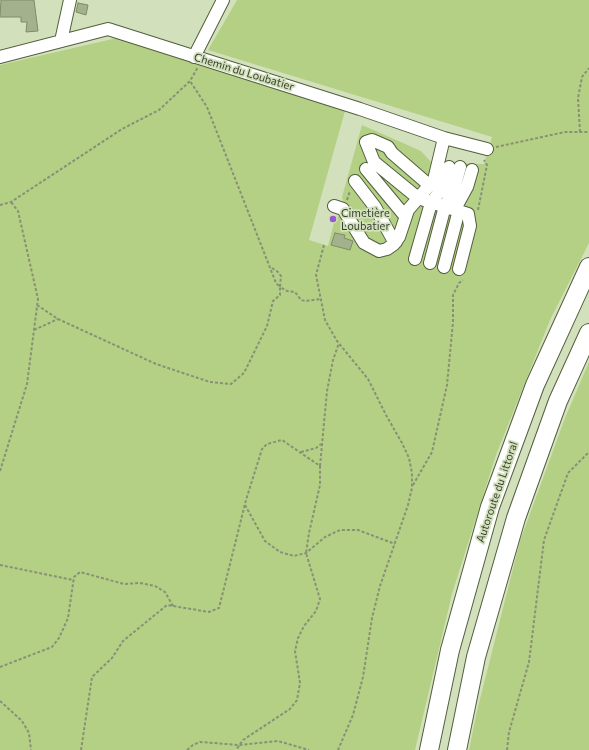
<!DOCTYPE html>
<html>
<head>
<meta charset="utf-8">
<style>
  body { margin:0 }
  canvas { display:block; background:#d2e1bb }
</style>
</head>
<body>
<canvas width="589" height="750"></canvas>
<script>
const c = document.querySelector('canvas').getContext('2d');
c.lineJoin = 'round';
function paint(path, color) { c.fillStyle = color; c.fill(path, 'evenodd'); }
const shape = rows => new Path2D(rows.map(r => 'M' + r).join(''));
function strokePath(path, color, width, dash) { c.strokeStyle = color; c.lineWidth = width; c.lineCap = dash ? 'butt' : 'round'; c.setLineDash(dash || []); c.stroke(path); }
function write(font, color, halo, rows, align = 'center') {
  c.font = font + ' Commissioner,sans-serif'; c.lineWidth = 3.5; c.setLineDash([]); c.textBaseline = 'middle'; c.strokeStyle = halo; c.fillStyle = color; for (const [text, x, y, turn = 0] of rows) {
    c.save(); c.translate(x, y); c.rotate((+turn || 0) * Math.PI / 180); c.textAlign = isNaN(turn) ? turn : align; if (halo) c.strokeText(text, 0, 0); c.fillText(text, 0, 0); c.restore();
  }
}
paint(shape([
  [237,0,589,0,589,243,550,320,496,455,452,594,415,750,0,750,0,65,121,37,345,111,309,240,328,246,335,219,341,214,344,204,342,197,362,125,421,151,432,163,484,164,492,137,208,50],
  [589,362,589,750,469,750,477,711,520,541,565,418]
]), '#b4d085');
const building = shape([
  [1,0,34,0,38,31,26,32,27,22,21,22,21,17,0,17,1,0],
  [78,3,88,5,86,15,76,12,78,3],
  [335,233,345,235,344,238,353,241,350,250,331,245,335,233]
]);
paint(building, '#a3b28d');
strokePath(building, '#7e8c69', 1);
const minor = shape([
  [61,41,70,0],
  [0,57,108,29,360,109,444,138,487,149],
  [194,57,223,0],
  [366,169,405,216],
  [355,181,375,207,392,238,396,242],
  [429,185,392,153,388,147,372,140,366,142,374,162,418,198,468,214,470,226,459,269],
  [334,206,343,209,364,243,379,251,387,249,394,244,399,237,408,210,434,180,444,138],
  [455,209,467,187,472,170],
  [415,259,431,203,443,187,449,167],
  [430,263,445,206,454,189,460,167],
  [444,267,459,210]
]);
const highway = shape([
  [429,750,450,650,490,507,535,385,589,267],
  [457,750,476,657,516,518,558,401,589,333]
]);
strokePath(minor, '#525f3d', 14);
strokePath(highway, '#525f3d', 20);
strokePath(shape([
  [580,132,578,98,582,77,589,68],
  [496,147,565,132,589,132],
  [347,200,350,191],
  [0,205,11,202,122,129,159,110,190,81,198,67],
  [478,210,487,165,484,160],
  [324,245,316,275,325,320,337,341,368,379,386,415,402,443,409,458,412,473,412,488,408,505,380,586,372,618,363,677,353,715,338,750],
  [272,268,278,272,281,276,280,287,287,291,295,292,301,300,305,301,321,299],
  [37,305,58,319,156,364,210,382,231,384,244,373,267,326,273,301,280,295,280,287,276,283,207,107,190,81],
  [34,330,58,319],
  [301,452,316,448,321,444],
  [320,466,327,391,333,360,339,343],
  [0,471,27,384,38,299,18,211,11,202],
  [413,485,432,452,447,385,453,322,453,295,459,283,463,280],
  [245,505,265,541,280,552,294,556,306,553,325,537,340,530,358,530,395,544],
  [0,565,73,580],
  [0,667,52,647,59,638,68,618,74,577,80,572,124,584,140,583,155,586,165,592,173,606],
  [0,701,22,721,29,733,31,750],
  [81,750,92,677,112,658,123,641,167,605,209,612,219,608,246,500,262,449,267,444,282,440,320,466,320,485,309,533,306,553,320,599,316,611,304,626,298,638,295,651,300,683,297,700,290,709,243,740,236,750],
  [187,750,193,745,200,742,239,745,278,741,309,750],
  [507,750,509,732,529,662,544,540,568,473,589,452]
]), '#869176', 2, [3, 2]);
strokePath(minor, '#fff', 12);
strokePath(highway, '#fff', 18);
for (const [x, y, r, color] of [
  [333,219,4,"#9659d0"]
]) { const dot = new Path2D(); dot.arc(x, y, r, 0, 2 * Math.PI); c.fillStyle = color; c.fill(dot); strokePath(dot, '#d2e1bb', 1.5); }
write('11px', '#393f30', '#d2e1bb', [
  ["Chemin du Loubatier",244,72,17],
  ["Autoroute du Littoral",497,492,-71]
]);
write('11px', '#393f30', '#d2e1bb', [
  ["Cimetière",341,213],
  ["Loubatier",341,226]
], 'left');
</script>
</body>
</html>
